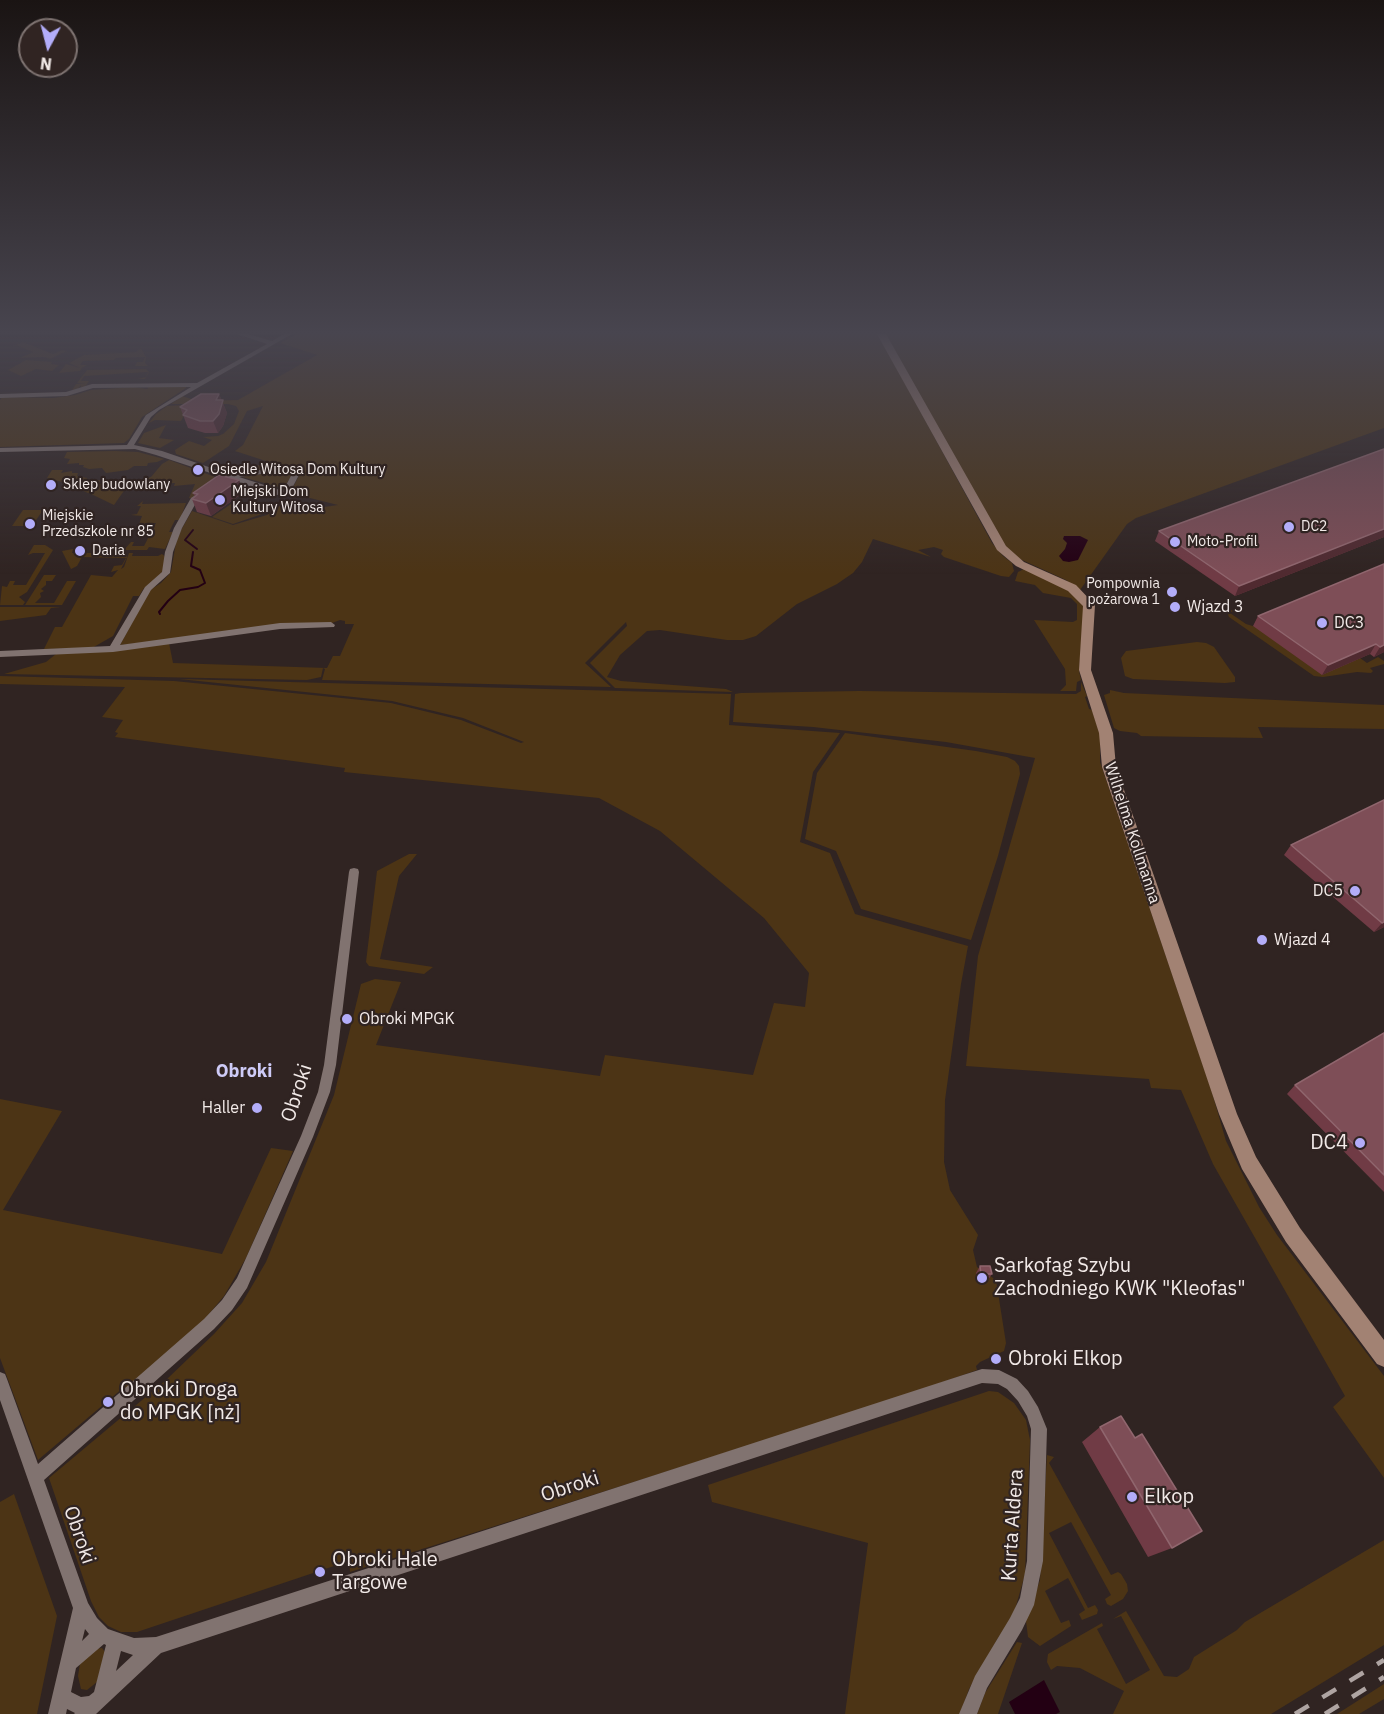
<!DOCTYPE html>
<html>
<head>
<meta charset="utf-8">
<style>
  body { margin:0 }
  #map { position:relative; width:1384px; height:1714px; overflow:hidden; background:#302422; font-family:"IBM Plex Sans",sans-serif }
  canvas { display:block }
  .north { position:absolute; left:18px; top:18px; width:60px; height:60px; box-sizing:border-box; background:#302422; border:2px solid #7e7371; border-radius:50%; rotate:187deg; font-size:16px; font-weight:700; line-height:24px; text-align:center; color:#f2eae8 }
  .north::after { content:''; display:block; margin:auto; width:21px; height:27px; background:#b3adf9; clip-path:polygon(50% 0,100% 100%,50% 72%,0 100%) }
</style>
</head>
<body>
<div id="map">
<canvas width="1384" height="1714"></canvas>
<div class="north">N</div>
</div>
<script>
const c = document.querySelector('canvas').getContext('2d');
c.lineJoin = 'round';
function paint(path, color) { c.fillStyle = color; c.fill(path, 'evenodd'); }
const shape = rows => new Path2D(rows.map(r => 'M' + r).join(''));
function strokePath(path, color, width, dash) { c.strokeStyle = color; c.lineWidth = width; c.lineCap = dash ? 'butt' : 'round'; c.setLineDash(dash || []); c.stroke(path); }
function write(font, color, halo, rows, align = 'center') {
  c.font = font + ' "IBM Plex Sans",sans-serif'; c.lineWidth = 4.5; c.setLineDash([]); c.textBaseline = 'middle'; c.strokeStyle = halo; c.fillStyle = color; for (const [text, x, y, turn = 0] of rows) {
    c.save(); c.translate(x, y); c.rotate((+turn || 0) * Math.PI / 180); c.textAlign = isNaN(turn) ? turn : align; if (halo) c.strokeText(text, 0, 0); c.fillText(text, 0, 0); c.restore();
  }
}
paint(shape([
  [297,334,878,334,992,543,1003,556,1012,563,1014,571,1009,577,1001,576,944,557,941,554,943,550,934,547,918,550,931,557,873,539,862,562,853,573,837,584,797,604,756,636,743,640,727,640,660,630,647,631,620,655,607,677,621,681,726,689,733,692,615,688,590,663,627,626,626,622,585,663,611,687,322,680,325,669,323,668,321,677,307,680,4,674,46,662,56,654,169,643,173,663,327,668,333,656,340,656,354,624,345,624,345,621,340,620,332,623,120,645,150,590,161,583,171,572,177,537,192,511,233,525,267,515,285,502,324,507,338,505,290,493,300,474,297,468,279,467,236,473,213,465,236,471,258,465,266,467,272,463,235,451,243,445,263,406,247,411,229,446,203,463,176,454,175,450,189,441,204,446,212,440,203,437,218,436,223,434,234,424,239,411,236,406,228,404,171,404,182,396,197,401,238,400,317,355,280,343],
  [884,334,1384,334,1384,428,1136,518,1127,524,1080,590,1066,580,1020,559,1007,550],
  [23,342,53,354,62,350,67,351,50,359,44,357,20,358,33,352,16,345,10,347],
  [141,348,146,357,145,363,148,366,135,366,137,362,143,362,145,357,116,358,114,360,83,361,80,365,87,365,82,368,80,371,59,373,66,364,80,368,69,363,84,355,136,352],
  [26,360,52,362,51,364,59,365,52,371,36,369,21,376,8,370],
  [146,369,149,372,145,379,138,379,146,377,148,372,84,376,81,381,89,381,85,387,81,388,81,385,78,389,72,390,76,384,85,383,77,383,87,370],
  [186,385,186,388,142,417,129,439,124,443,0,447,0,400,2,397,53,398,75,395,91,390,133,387,148,389,147,386,183,387],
  [186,405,187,410,181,421,155,420,149,423,156,414,167,406],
  [166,425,159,438,174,440,160,448,138,443,144,433],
  [115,451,138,452,164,459,157,462,148,463,147,466,134,466,128,470,106,473,102,468,89,469,83,467,84,465,79,465,79,463,67,464,70,459,64,458,67,452],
  [169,460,218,478,192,498,189,498,195,484,174,486,175,483,131,484,151,477,162,464],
  [52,470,63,470,61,473,72,471,72,473,78,473,77,476,87,478,87,480,100,480,99,484,113,483,127,478,124,483,104,489,128,485,114,505,89,493,100,489,88,493,66,483,47,478],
  [282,471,292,476,283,488,242,477],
  [143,501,142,504,186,503,180,520,175,520,169,532,173,532,165,549,149,547,147,550,124,550,131,542,134,542,132,546,144,546,156,523,145,523,141,530,137,530,142,516,131,515,137,514,141,506,137,506],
  [234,502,268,512,233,524,212,517],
  [23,510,43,510,32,526,12,526],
  [34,545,45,545,53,550,27,592,19,597,25,602,23,605,0,605,2,586,7,587,10,581,15,581,13,585,26,585,45,553,33,553,28,555],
  [73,549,72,553,126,553,127,557,121,569,124,567,129,553,133,553,132,556,158,556,162,554,166,557,167,567,149,586,144,588,139,596,133,596,113,636,92,648,44,649,55,627,62,627,91,575,112,577,118,570,111,572,114,566,122,565,126,558,82,557,77,566,71,569,62,551],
  [1024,569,1062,585,1082,602,1084,608,1079,671,1081,680,1077,682,1076,691,1060,691,1066,685,1065,669,1034,620,1073,622,1077,620,1077,604,1071,598,1043,593,1035,585,1015,581,1018,572],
  [44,575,56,575,52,581,46,581,46,585,41,589,44,591,40,593,41,597,35,603,54,603,67,581,76,581,62,605,25,605],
  [0,607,61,607,51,608,46,615,0,621],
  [1230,609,1233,611,1230,613,1246,624,1360,658,1367,663,1378,657,1384,661,1384,664,1370,668,1373,671,1371,673,1357,672,1323,677,1314,676,1229,617,1227,612],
  [1197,642,1206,643,1214,647,1235,677,1235,682,1225,683,1133,679,1125,676,1121,658,1126,651],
  [0,676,174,681,391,703,461,720,521,743,524,742,463,718,392,701,179,679,731,694,729,725,840,733,813,772,800,842,830,853,855,914,968,946,961,984,945,1100,944,1162,950,1190,978,1235,973,1250,977,1267,996,1280,1006,1343,1004,1351,980,1362,976,1366,977,1370,892,1400,350,1572,349,1561,137,1632,121,1632,108,1626,99,1617,91,1601,49,1478,166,1380,214,1334,242,1303,266,1262,334,1095,361,984,375,979,401,982,376,1045,600,1076,605,1055,753,1075,774,1003,805,1007,809,973,764,918,660,831,599,798,344,772,345,768,115,737,118,733,115,732,123,720,102,717,125,687,0,684],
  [1081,682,1087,696,1085,697,1089,709,1092,710,1100,735,1100,762,1211,1089,1226,1141,1259,1207,1277,1235,1384,1376,1384,1478,1333,1407,1345,1396,1213,1164,1181,1090,1151,1088,1149,1079,966,1066,978,956,1035,758,946,742,813,727,733,722,735,694,741,693,859,691,1076,694,1081,691],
  [1110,690,1124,693,1384,705,1384,729,1258,727,1263,738,1136,736,1141,736,1137,733,1120,731,1114,728,1104,695,1110,693],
  [845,733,976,751,1007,757,1015,761,1019,766,1020,774,998,856,971,940,861,909,836,851,805,839,817,773],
  [409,854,417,854,399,876,380,959,433,967,424,974,369,966,366,962,377,871],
  [0,1099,62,1111,3,1210,222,1254,271,1148,293,1151,246,1258,224,1296,198,1327,129,1390,123,1388,38,1460,0,1358],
  [989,1391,998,1392,1014,1403,1026,1420,1030,1440,1025,1574,1012,1620,998,1638,969,1689,960,1714,845,1714,868,1543,712,1502,708,1485],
  [1047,1455,1054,1457,1049,1463,1111,1575,1118,1572,1121,1574,1127,1584,1128,1591,1123,1599,1111,1606,1107,1604,1105,1599,1111,1595,1071,1522,1049,1533,1088,1608,1095,1605,1098,1610,1097,1614,1082,1620,1079,1614,1085,1610,1068,1578,1045,1591,1061,1623,1069,1620,1071,1626,1040,1646,1028,1637,1026,1621,1040,1580],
  [14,1494,57,1616,37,1714,0,1714,0,1502],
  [1384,1540,1384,1645,1271,1714,1113,1714,1124,1691,1080,1668,1057,1666,1051,1670,1047,1662,1048,1654,1102,1623,1103,1626,1097,1629,1126,1684,1150,1670,1121,1616,1113,1619,1126,1611,1164,1676,1177,1677,1189,1669,1194,1657,1237,1630,1245,1622],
  [1017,1642,1022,1643,998,1714,977,1714,985,1693],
  [102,1648,105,1652,97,1682,87,1690,81,1689,78,1676,80,1664,94,1649],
  [1384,1684,1384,1699,1359,1714,1337,1714]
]), '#4c3415');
paint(shape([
  [1064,536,1080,536,1088,540,1078,560,1069,562,1063,561,1059,556,1065,549,1067,543,1063,539],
  [1044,1680,1060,1712,1056,1714,1015,1714,1009,1702]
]), '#230013');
strokePath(shape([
  [193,530,185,540,197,549],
  [160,614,159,612,168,601,180,590,198,587,205,583,200,570,191,566,193,552]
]), '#230013', 2);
paint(shape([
  [237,334,248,334,272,341,284,334,292,334,159,410,151,417,134,445,162,451,229,474,283,467,299,471,300,473,290,492,277,495,156,455,135,449,0,452,0,448,127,445,146,415,191,387,93,388,67,396,0,398,0,394,66,392,92,384,197,383,267,344,237,334],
  [283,471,292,474,284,489,280,490,239,477,283,471],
  [200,492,207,494,197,501,182,528,173,552,170,573,151,590,120,645,280,623,331,622,335,625,334,627,280,629,113,652,0,657,0,651,110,646,145,587,162,572,165,552,174,528,191,498,200,492],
  [354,868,358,869,359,872,336,1065,330,1092,313,1137,247,1288,232,1310,214,1329,44,1480,88,1603,97,1618,108,1629,134,1638,156,1637,963,1375,982,1369,999,1370,1017,1379,1028,1391,1038,1407,1047,1429,1043,1561,1034,1605,1022,1630,987,1688,977,1714,959,1714,975,1676,1010,1618,1020,1598,1027,1561,1031,1429,1027,1416,1018,1401,1007,1389,998,1384,982,1383,161,1653,96,1714,74,1714,75,1713,67,1709,66,1714,48,1714,73,1608,0,1400,0,1372,5,1374,7,1379,38,1464,204,1319,222,1300,237,1278,301,1136,318,1092,324,1065,349,872,350,869,354,868],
  [85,1629,89,1634,82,1641,85,1629],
  [104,1644,106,1645,94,1692,89,1696,81,1697,71,1692,76,1668,104,1644],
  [121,1651,133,1655,116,1671,121,1651]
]), '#817370');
paint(shape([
  [877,334,886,334,1006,546,1024,562,1076,585,1095,605,1091,670,1113,733,1116,767,1237,1114,1256,1157,1300,1228,1384,1340,1384,1367,1377,1364,1286,1242,1242,1169,1219,1114,1102,767,1099,733,1079,670,1083,606,1068,591,1016,566,997,550,877,334]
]), '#a28273');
strokePath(shape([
  [1295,1714,1384,1660],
  [1325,1714,1384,1677]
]), '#aea4a2', 4.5, [16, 16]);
paint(shape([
  [219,394,227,413,223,426,218,433,205,433,188,428,180,407],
  [1384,449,1384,537,1235,596,1155,541,1159,531],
  [239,480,244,492,211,516,197,512,192,499,195,497,193,493],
  [1384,564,1384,652,1374,657,1370,654,1322,675,1253,626,1258,616],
  [1384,800,1384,927,1374,932,1284,855,1291,845],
  [1384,1033,1384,1192,1287,1094,1295,1085],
  [980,1266,992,1274,988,1280,977,1280,976,1273],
  [1100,1427,1172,1548,1148,1557,1082,1442]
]), '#703b45');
paint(shape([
  [219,394,227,413,223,426,218,433,213,421,216,400],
  [239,480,244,492,211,516,206,503],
  [1384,529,1384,537,1235,596,1239,586],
  [1376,644,1370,654,1322,675,1328,665],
  [1384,645,1384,652,1374,657,1380,647],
  [1384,922,1384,927,1374,932,1382,923]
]), '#502a30');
const building = shape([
  [201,394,219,394,216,400,223,400,219,414,213,421,200,421,183,415,187,410,180,407,201,394],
  [1384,449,1384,529,1239,586,1159,531,1384,449],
  [219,475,239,480,206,503,192,499,198,494,193,493,219,475],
  [1384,564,1384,645,1380,647,1376,644,1328,665,1258,616,1384,564],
  [1384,800,1384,922,1382,923,1291,845,1384,800],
  [1384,1033,1384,1175,1295,1085,1384,1033],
  [980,1266,990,1266,992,1274,981,1274,980,1266],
  [1121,1416,1135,1438,1142,1434,1202,1531,1172,1548,1100,1427,1121,1416]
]);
paint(building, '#7e4e57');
strokePath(building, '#90666e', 1.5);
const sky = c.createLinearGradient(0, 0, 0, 574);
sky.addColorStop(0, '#1a1413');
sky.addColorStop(0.58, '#48454f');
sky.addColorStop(1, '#48454f00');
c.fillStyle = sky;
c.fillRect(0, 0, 1384, 574);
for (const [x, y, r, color] of [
  [198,470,6,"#b3adf9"],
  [51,485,6,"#b3adf9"],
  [220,500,6,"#b3adf9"],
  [30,524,6,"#b3adf9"],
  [1289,527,6,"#b3adf9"],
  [1175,542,6,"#b3adf9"],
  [80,551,6,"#b3adf9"],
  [1172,592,6,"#b3adf9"],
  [1175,607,6,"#b3adf9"],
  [1322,623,6,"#b3adf9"],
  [1355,891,6,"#b3adf9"],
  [1262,940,6,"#b3adf9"],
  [347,1019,6,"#b3adf9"],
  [257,1108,6,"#b3adf9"],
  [1360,1143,6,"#b3adf9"],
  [982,1278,6,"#b3adf9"],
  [996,1359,6,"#b3adf9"],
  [108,1402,6,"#b3adf9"],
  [1132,1497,6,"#b3adf9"],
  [320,1572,6,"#b3adf9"]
]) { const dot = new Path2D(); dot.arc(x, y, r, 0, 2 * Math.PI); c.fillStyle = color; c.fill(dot); strokePath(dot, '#302422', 2); }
write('14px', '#f2eae8', '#302422', [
  ["Osiedle Witosa Dom Kultury",210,470],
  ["Sklep budowlany",63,485],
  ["Miejski Dom",232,492],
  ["Kultury Witosa",232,508],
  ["Miejskie",42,516],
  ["Przedszkole nr 85",42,532],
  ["DC2",1301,527],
  ["Moto-Profil",1187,542],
  ["Daria",92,551],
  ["Pompownia",1160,584,"right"],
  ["pożarowa 1",1160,600,"right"]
], 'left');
write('16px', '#f2eae8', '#302422', [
  ["Wjazd 3",1187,607],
  ["DC3",1334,623],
  ["DC5",1343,891,"right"],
  ["Wjazd 4",1274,940],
  ["Obroki MPGK",359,1019],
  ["Haller",245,1108,"right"]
], 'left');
write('16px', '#f2eae8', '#302422', [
  ["Wilhelma Kollmanna",1132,833,72]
]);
write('bold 18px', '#cecbf7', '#302422', [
  ["Obroki",244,1072]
]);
write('20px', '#f2eae8', '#302422', [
  ["Obroki",297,1093,-72],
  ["Obroki",570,1487,-18],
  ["Kurta Aldera",1013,1525,-86],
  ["Obroki",79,1535,71]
]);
write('20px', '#f2eae8', '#302422', [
  ["DC4",1348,1143,"right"],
  ["Sarkofag Szybu",994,1266],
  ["Zachodniego KWK \"Kleofas\"",994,1289],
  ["Obroki Elkop",1008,1359],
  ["Obroki Droga",120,1390],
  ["do MPGK [nż]",120,1413],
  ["Elkop",1144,1497],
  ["Obroki Hale",332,1560],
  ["Targowe",332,1583]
], 'left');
</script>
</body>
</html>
